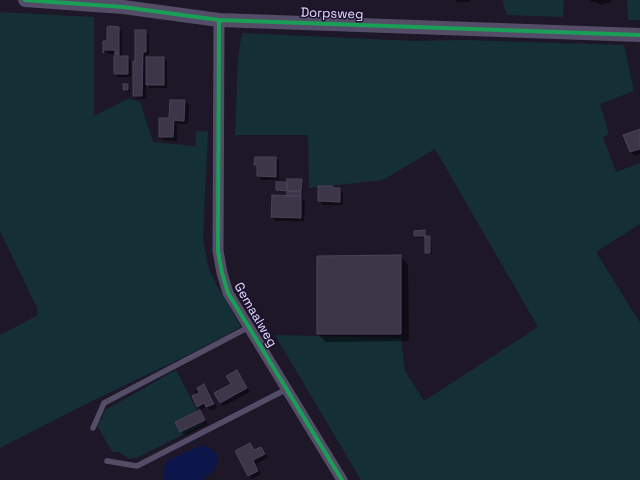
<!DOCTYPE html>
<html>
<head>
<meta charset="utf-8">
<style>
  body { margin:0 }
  canvas { display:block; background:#1d1728 }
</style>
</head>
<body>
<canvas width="640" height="480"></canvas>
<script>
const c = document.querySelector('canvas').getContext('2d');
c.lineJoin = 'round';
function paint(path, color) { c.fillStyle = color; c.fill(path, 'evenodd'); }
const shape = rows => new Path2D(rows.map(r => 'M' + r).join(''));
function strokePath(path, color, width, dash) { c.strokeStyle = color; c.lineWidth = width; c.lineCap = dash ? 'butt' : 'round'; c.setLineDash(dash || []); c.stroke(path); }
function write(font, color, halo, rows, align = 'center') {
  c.font = font + ' "Space Grotesk",sans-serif'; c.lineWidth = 3; c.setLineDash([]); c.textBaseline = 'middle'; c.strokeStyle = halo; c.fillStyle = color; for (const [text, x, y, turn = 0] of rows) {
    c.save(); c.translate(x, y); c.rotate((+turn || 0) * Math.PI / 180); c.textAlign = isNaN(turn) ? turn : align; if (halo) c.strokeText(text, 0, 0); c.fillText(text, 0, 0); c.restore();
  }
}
paint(shape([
  [502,0,564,0,563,17,507,15],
  [627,0,640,0,640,20,628,20],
  [0,12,94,17,94,116,128,99,140,102,153,142,195,146,196,131,208,132,203,238,208,267,217,286,241,327,182,358,90,402,0,448,0,335,38,315,37,308,0,231],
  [242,33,414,41,463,40,624,45,634,91,600,104,609,134,603,137,616,172,640,163,640,224,596,252,640,323,640,480,361,480,275,335,401,338,405,371,424,401,538,327,435,149,383,180,309,188,308,135,235,135,238,57],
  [176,370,204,424,138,457,130,459,118,452,112,452,97,425,102,418,105,410]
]), '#152f36');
paint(shape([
  [200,446,209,447,216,453,218,461,215,469,208,475,202,480,163,480,163,469,168,460]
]), '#0c164b');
paint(shape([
  [455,0,470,0,470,2,457,2],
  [589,0,611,0,611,3,604,3,604,5,598,4,596,2,591,2],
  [118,28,122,32,122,57,127,57,131,60,131,77,118,77,115,74,116,54,108,54,104,50,108,42],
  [145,31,149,35,149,55,146,55,146,58,164,58,167,62,167,88,150,88,146,84,146,99,137,99,134,95,136,63],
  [124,85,128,85,129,87,130,92,126,92,124,90],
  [185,101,189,105,188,124,177,124,177,141,163,140,160,136,169,119],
  [640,130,640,154,635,156,631,152,625,136],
  [276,158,279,162,279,180,262,180,258,176,258,167,255,165],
  [301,180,303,182,302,199,305,201,304,221,276,221,272,217,289,197,288,192,278,191,277,190],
  [333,187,335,189,339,189,343,193,343,205,323,205,319,201],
  [424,231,426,233,426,237,430,237,431,239,432,254,428,254,426,253,426,237,416,238,415,236],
  [400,256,408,264,409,341,326,342,318,334],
  [237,371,240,375,250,392,224,406,220,403,232,384],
  [204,385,208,389,217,408,211,411,207,407,201,410,198,406,197,395,194,391,196,390,201,394],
  [200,411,203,415,208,424,185,436,181,432,177,423],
  [250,444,255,451,261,448,265,452,268,458,256,464,261,474,252,479,248,475]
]), '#0007');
const building = shape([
  [110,26,119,27,119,53,115,53,115,50,104,50,103,53,103,41,107,41,107,27,110,26],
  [135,30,146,30,146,52,143,52,142,96,133,96,133,61,135,62,135,30],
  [115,53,119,53,119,56,128,56,128,74,114,74,114,56,115,56,115,53],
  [146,57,164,57,164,85,146,85,146,57],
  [123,84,128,84,128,90,123,90,123,84],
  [170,100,185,100,184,121,174,120,173,137,159,137,159,118,169,118,170,100],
  [640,129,640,149,630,152,623,135,640,129],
  [255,157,276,157,276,177,257,176,257,165,254,165,255,157],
  [287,179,302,179,301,191,287,191,287,179],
  [276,182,287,182,287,191,276,190,276,182],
  [318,186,333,186,333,188,340,188,340,202,318,201,318,186],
  [287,191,301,191,301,196,287,196,287,191],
  [272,195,301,196,301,218,271,217,272,195],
  [425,230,425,236,414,236,414,231,425,230],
  [425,236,430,236,430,253,425,253,425,236],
  [401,255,401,334,317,334,317,256,401,255],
  [237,370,247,388,220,403,214,393,231,384,226,376,237,370],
  [204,384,214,404,206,407,204,403,197,407,192,396,199,393,197,388,204,384],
  [200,410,205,420,180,432,175,422,200,410],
  [250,443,254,450,261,447,265,454,253,460,258,471,248,476,235,451,250,443]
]);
paint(building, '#3d3648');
strokePath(building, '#4b425a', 1);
strokePath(shape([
  [93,428,104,403,249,327],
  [107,461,137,466,287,389]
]), '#534d68', 5.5);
strokePath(shape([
  [219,20,218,251,222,273,228,293,342,480]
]), '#534d68', 11);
strokePath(shape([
  [25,0,123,7,219,20,640,35]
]), '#534d68', 14);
strokePath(shape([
  [25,0,123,7,219,20,640,35],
  [219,20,218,251,222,273,228,293,342,480]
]), '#1a9f57', 4);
write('13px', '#e8deff', '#1b112e', [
  ["Dorpsweg",332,14,2],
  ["Gemaalweg",255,315,60]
]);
</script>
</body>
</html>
